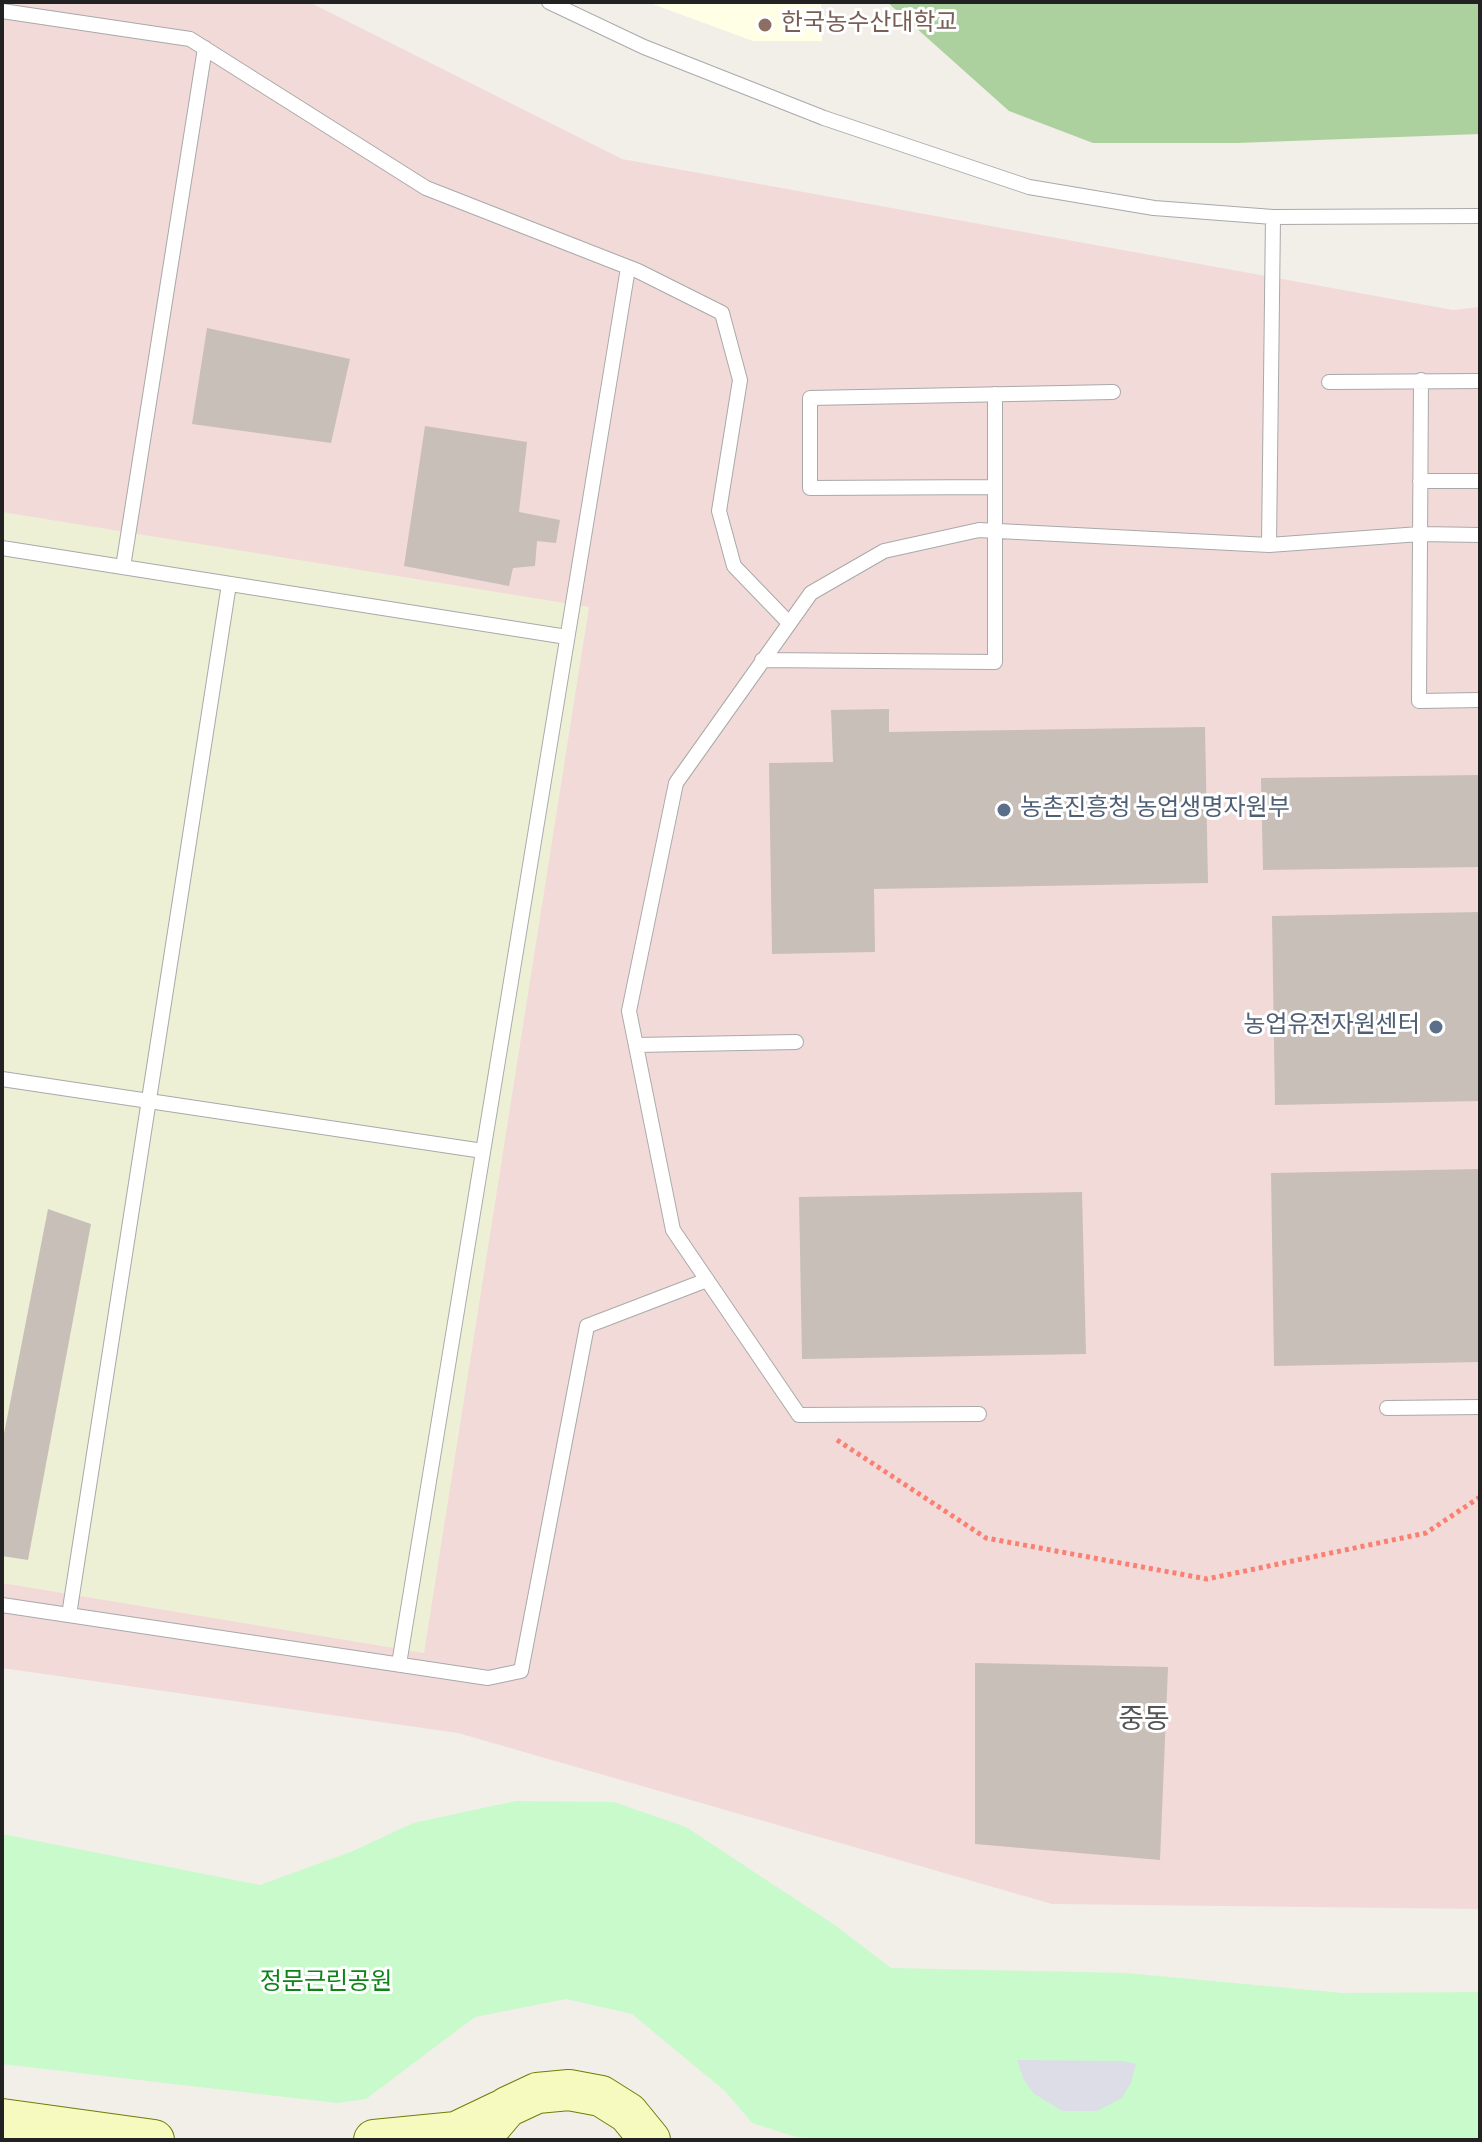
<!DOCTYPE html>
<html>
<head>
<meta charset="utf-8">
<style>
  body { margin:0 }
  #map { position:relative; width:1482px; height:2142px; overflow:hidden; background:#f2efe9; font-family:"Source Sans 3",sans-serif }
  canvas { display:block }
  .frame { position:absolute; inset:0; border:4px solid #222; pointer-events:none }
</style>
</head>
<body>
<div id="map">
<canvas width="1482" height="2142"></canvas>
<div class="frame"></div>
</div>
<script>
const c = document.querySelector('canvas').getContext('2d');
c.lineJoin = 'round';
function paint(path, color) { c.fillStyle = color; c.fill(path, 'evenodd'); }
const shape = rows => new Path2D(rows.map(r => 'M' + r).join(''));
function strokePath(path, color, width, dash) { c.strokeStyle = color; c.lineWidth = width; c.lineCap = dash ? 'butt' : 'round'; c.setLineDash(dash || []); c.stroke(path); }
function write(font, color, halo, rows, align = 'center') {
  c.font = font + ' "Source Sans 3","Noto Sans KR",sans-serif'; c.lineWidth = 6; c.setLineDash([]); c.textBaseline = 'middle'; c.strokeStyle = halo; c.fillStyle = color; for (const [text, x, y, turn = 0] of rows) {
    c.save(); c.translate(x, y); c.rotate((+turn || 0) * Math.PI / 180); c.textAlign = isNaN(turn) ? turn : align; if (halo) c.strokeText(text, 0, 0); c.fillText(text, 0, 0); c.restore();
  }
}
paint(shape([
  [2,2,309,2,622,159,1453,310,1480,307,1480,1909,1052,1904,458,1733,2,1668]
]), '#f2dad9');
paint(shape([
  [647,2,821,2,822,41,753,41]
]), '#ffffe5');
paint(shape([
  [2,512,589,607,424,1653,2,1583]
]), '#eef0d5');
paint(shape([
  [887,2,1480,2,1480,134,1237,143,1093,143,1009,111]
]), '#add19e');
paint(shape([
  [516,1801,614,1802,686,1827,836,1926,891,1968,1126,1973,1343,1993,1480,1992,1480,2140,848,2140,796,2137,752,2123,725,2091,632,2014,566,1999,475,2017,366,2099,337,2103,2,2064,2,1834,260,1885,353,1851,413,1823]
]), '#c8facc');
paint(shape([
  [1017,2060,1123,2061,1136,2064,1131,2083,1122,2098,1097,2111,1062,2111,1033,2093,1023,2078]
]), '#dddde8');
paint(shape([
  [207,328,350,359,331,443,192,424],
  [425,426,527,442,519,512,560,520,556,543,537,541,535,566,513,568,509,586,404,566],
  [889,709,889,732,1205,727,1208,883,874,889,875,952,772,954,769,763,833,762,831,710],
  [1480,775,1480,867,1263,870,1261,778],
  [1480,912,1480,1101,1275,1105,1272,916],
  [1480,1169,1480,1362,1274,1366,1271,1173],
  [1082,1192,1086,1354,802,1359,799,1197],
  [48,1209,91,1224,28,1560,2,1556,2,1444],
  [975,1663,1168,1667,1160,1860,975,1844]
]), '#c7bfb8');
const lane = shape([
  [549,2,644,47,824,118,1029,187,1154,208,1273,217,1480,216],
  [2,11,190,39,426,188,638,271,722,313,740,380,719,511,734,566,789,623],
  [1421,380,1419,701,1480,700],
  [1329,382,1480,381],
  [1420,481,1480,481],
  [995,487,810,488,810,398,1113,392],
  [1269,545,1273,217],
  [2,548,567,637],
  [123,567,205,48],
  [762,660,995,662,995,394],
  [636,1045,796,1042],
  [2,1079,483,1151],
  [1387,1408,1480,1407],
  [979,1414,799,1415,673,1230,629,1011,676,783,811,593,884,551,979,530,1269,545,1420,534,1480,535],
  [2,1605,488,1678,521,1671,587,1326,707,1280],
  [69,1615,229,584],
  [399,1664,628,268]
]);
const secondary = shape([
  [2,2119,154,2140],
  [374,2140,456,2132,500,2111],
  [479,2140,507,2107,537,2093,569,2090,601,2096,628,2113,650,2140]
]);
strokePath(lane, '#a9a9a9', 16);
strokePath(secondary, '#707d05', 42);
strokePath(shape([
  [837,1440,986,1538,1207,1579,1426,1533,1480,1497]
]), '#fa8072', 5, [4, 4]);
strokePath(lane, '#fff', 14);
strokePath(secondary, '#f7fabf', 40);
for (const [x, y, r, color] of [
  [765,25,8,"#8d6e63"],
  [1004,810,8,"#5c6f8a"],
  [1436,1027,8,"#5c6f8a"]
]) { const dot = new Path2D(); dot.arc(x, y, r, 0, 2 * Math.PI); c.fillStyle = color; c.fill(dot); strokePath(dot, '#fff', 3); }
write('24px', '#785e54', '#fff', [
  ["한국농수산대학교",781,25]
], 'left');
write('24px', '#4e5e75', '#fff', [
  ["농촌진흥청 농업생명자원부",1020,810],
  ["농업유전자원센터",1420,1027,"right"]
], 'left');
write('24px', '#0c8416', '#fff', [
  ["정문근린공원",326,1984]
]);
write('28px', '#555', '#fff', [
  ["중동",1144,1722]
]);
</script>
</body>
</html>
